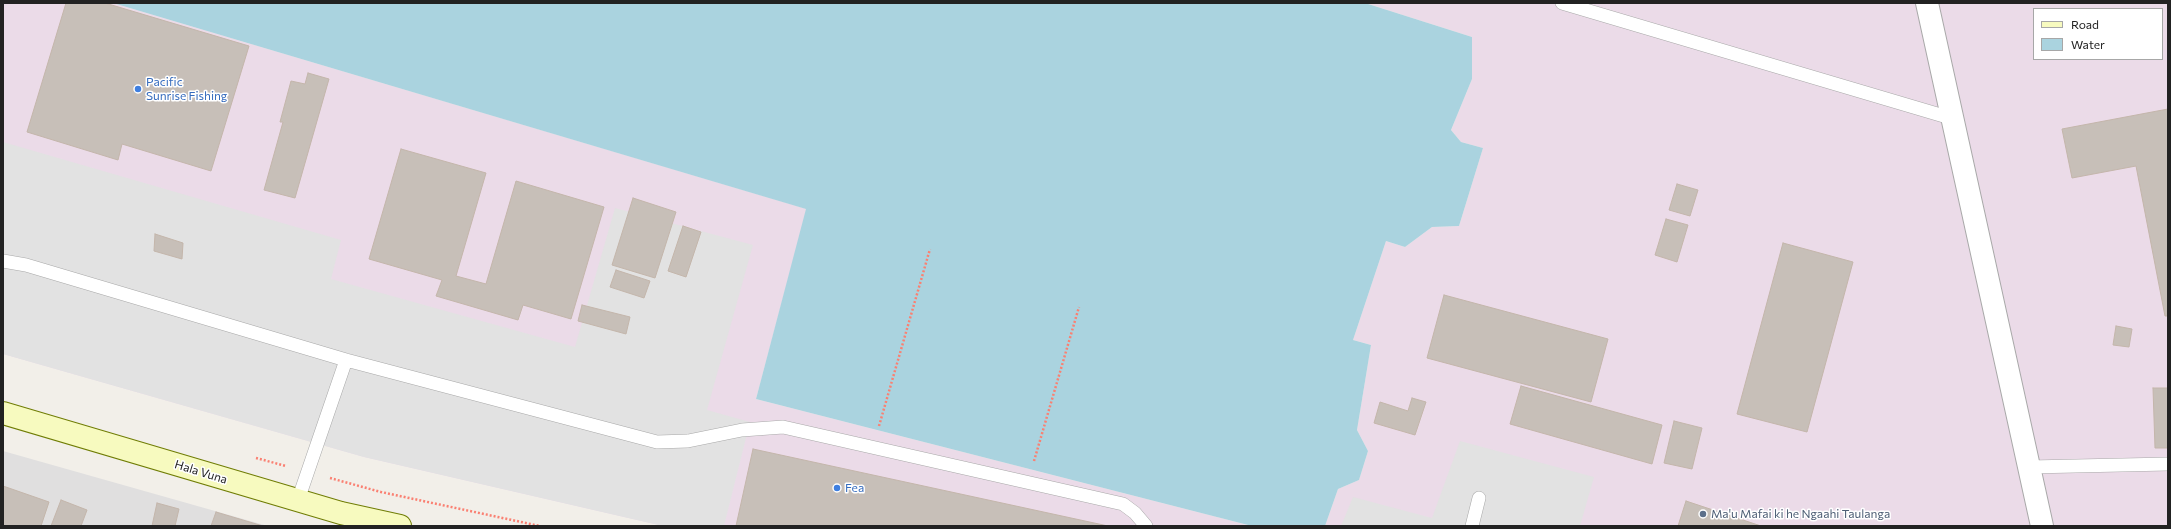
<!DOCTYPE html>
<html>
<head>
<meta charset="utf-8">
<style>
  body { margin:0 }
  #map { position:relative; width:2171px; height:529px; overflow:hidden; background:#f2efe9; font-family:Commissioner,sans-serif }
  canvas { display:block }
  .frame { position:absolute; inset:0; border:4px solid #222; pointer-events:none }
  .legend { position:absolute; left:2033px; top:8px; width:130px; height:52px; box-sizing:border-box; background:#fff; border:1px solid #a7a7a7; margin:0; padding:5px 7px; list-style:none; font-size:12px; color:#222 }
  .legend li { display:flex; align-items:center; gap:8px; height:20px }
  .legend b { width:20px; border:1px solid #a7a7a7 }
</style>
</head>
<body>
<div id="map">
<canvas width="2171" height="529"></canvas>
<div class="frame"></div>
<ul class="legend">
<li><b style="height:5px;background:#f7fabf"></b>Road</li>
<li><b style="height:11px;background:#aad3df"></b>Water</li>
</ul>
</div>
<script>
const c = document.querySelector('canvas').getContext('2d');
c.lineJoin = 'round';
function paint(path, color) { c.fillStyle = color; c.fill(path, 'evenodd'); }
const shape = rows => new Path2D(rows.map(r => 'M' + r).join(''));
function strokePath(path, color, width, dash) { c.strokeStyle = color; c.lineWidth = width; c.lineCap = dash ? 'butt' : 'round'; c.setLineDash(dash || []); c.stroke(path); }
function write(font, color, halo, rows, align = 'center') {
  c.font = font + ' Commissioner,sans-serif'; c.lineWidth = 3; c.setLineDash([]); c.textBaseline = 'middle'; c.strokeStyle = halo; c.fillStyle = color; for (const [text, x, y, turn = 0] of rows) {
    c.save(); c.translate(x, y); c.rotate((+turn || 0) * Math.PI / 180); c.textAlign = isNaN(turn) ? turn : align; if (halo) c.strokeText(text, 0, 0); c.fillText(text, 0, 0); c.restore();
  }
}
paint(shape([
  [3,451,268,526,3,526]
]), '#e0dfdf');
paint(shape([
  [3,3,113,3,807,209,756,399,1252,526,663,526,364,457,3,354],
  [1365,3,2168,3,2168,526,1325,526,1338,489,1359,480,1368,451,1357,430,1371,345,1353,340,1386,241,1405,247,1432,227,1459,226,1483,148,1461,142,1451,130,1472,79,1472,37],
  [2034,9,2162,9,2162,59,2034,59]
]), '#ebdbe8');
paint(shape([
  [3,142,341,240,331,279,575,347,615,208,753,245,707,410,750,422,724,526,663,526,364,457,3,354],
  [1460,441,1594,477,1580,526,1341,526,1353,497,1432,518]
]), '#e2e2e2');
paint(shape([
  [113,3,1365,3,1472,37,1472,79,1451,130,1461,142,1483,148,1459,226,1432,227,1405,247,1386,241,1353,340,1371,345,1357,430,1368,451,1359,480,1338,489,1325,526,1252,526,756,399,806,209]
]), '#aad3df');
const building = shape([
  [66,3,105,3,249,46,211,171,122,144,118,160,27,132,66,3],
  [308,73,329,79,295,198,264,190,283,122,280,122,291,81,305,84,308,73],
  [2168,109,2168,316,2165,316,2136,166,2072,178,2062,129,2168,109],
  [401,149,486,173,456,276,486,284,516,181,604,207,571,319,523,305,518,320,436,296,442,280,369,259,401,149],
  [1677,184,1698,190,1690,216,1669,210,1677,184],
  [633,198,676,212,655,278,612,265,633,198],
  [1666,219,1688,225,1677,262,1655,255,1666,219],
  [683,226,701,232,686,277,668,271,683,226],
  [155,234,183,243,182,259,154,251,155,234],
  [1783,243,1853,262,1807,432,1737,414,1783,243],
  [616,270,650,281,644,298,610,287,616,270],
  [1444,295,1608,339,1591,402,1427,358,1444,295],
  [582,305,630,317,626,334,578,321,582,305],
  [2116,326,2132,329,2129,347,2113,345,2116,326],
  [1521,386,1662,425,1652,464,1510,424,1521,386],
  [2153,388,2168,388,2168,448,2155,448,2153,388],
  [1412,398,1426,402,1415,435,1374,423,1380,402,1408,411,1412,398],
  [1674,421,1702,428,1692,469,1664,463,1674,421],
  [753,449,1108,526,736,526,753,449],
  [3,486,49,502,41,526,3,526,3,486],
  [61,500,87,510,81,526,51,526,61,500],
  [1686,501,1761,526,1678,526,1686,501],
  [157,503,179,509,175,526,152,526,157,503],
  [216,512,263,526,211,526,216,512]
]);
paint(building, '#c7bfb8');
strokePath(building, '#c4b6ab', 1);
const lane = shape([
  [1562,3,1954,119],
  [3,261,26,265,346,360,657,442,688,441,742,430,783,427,1123,504,1135,513,1146,526],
  [2030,467,2168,464],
  [298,500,346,360],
  [1472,526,1479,498]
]);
const street = shape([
  [1927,3,2042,526]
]);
const secondary = shape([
  [3,413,341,513,400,526]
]);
strokePath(lane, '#a9a9a9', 14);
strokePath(street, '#a9a9a9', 24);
strokePath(secondary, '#707d05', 24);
strokePath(shape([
  [879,426,930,249],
  [256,458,286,466],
  [1034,461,1079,307],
  [330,478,381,492,540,526]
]), '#fa8072', 2.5, [2, 2]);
strokePath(lane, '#fff', 13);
strokePath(street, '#fff', 22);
strokePath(secondary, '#f7fabf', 22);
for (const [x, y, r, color] of [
  [138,89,4,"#3f7fe0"],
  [837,488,4,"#3f7fe0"],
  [1703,514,4,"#5c6f8a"]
]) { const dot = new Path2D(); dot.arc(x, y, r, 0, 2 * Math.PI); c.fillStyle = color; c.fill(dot); strokePath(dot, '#fff', 1.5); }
write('12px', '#366cbe', '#fff', [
  ["Pacific",146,82],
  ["Sunrise Fishing",146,96],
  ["Fea",845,488]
], 'left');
write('12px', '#222', '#fff', [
  ["Hala Vuna",201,472,17]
]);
write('12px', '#4e5e75', '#fff', [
  ["Ma'u Mafai ki he Ngaahi Taulanga",1711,514]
], 'left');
</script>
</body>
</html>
